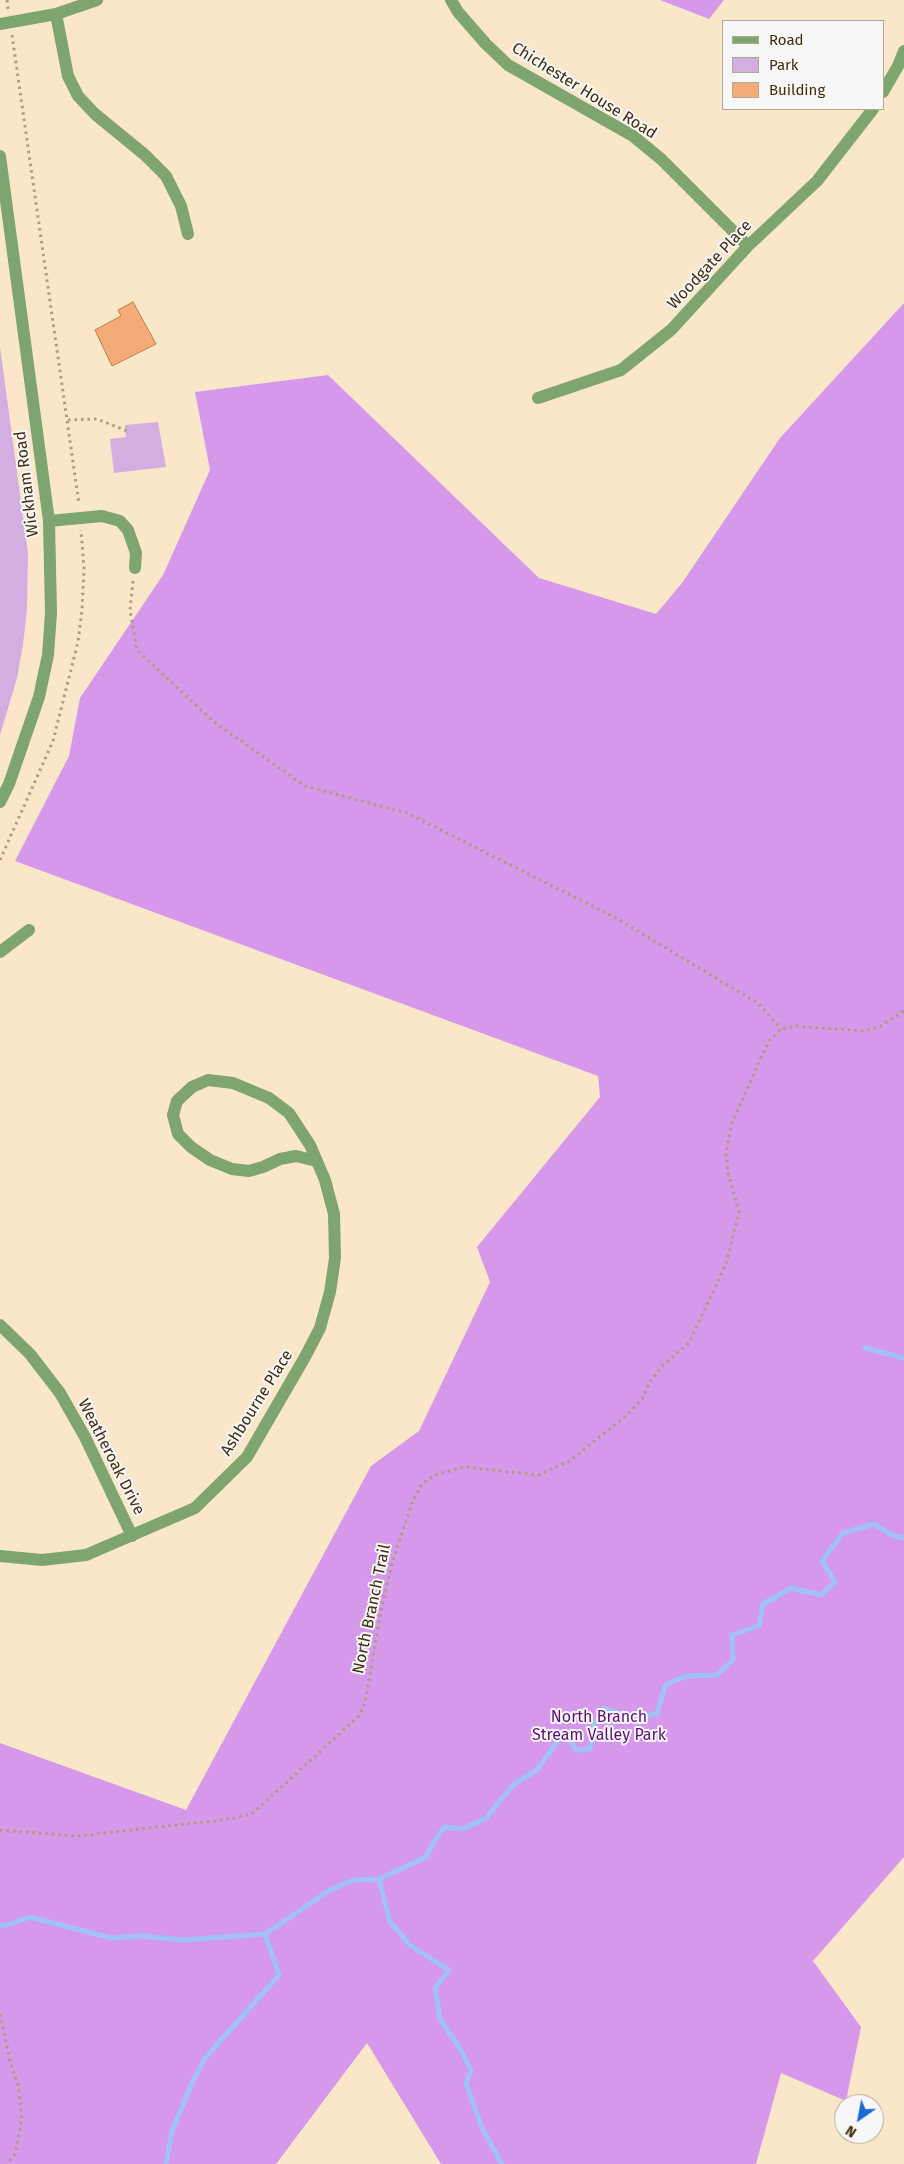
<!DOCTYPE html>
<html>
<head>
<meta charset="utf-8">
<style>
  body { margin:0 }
  #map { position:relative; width:904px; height:2164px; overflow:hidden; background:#fae7ca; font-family:"Fira Sans",sans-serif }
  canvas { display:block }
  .legend { position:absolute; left:722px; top:20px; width:162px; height:90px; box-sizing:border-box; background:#f7f7f7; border:1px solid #aea79a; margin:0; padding:6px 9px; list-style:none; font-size:15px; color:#412e0e }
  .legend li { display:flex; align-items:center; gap:10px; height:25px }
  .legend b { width:25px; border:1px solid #aea79a }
  .north { position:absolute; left:834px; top:2094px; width:50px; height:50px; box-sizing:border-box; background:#f7f7f7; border:1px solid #aea79a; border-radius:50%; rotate:213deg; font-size:14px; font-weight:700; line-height:20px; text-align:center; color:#412e0e }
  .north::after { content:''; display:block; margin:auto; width:18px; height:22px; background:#186ad4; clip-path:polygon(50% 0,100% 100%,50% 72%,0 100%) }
</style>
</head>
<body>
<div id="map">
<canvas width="904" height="2164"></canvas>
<ul class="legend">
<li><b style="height:6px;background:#7ea570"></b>Road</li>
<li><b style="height:14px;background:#d3aee0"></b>Park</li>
<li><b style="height:14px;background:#f3ac77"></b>Building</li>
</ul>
<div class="north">N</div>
</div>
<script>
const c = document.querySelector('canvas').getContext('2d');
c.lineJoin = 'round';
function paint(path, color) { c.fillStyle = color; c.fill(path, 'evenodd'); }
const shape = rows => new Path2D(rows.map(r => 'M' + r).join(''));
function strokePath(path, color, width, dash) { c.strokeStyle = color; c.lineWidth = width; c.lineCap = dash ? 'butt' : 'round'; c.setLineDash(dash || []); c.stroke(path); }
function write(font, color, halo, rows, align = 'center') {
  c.font = font + ' "Fira Sans",sans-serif'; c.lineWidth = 4; c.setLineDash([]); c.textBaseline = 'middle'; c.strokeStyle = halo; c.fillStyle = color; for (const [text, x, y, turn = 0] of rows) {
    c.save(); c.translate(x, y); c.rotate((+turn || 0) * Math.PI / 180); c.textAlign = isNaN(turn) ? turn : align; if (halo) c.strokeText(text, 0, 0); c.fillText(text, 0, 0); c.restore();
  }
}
paint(shape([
  [0,347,28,553,27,609,23,645,17,678,0,735],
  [158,422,166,467,114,473,110,439,126,437,125,425]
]), '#d3aee0');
paint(shape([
  [660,0,724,0,709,19],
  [904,303,904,1857,813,1961,861,2027,846,2101,781,2073,756,2164,441,2164,367,2043,276,2164,0,2164,0,1743,186,1810,371,1466,419,1431,490,1282,477,1247,600,1097,598,1076,15,861,69,756,80,698,163,575,210,470,195,392,328,375,539,578,656,614,682,583,780,438]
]), '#d698ea');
strokePath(shape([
  [865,1348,904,1358],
  [379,1879,390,1922,411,1946,449,1970,435,1988,440,2019,460,2049,471,2070,466,2083,482,2128,502,2164],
  [0,1925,4,1926,30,1917,111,1938,141,1936,184,1940,265,1934,330,1890,354,1880,379,1879,426,1857,436,1838,445,1827,463,1829,486,1818,514,1784,537,1770,564,1732,576,1750,590,1749,594,1725,603,1708,634,1718,657,1714,665,1685,686,1676,717,1675,733,1660,732,1635,759,1626,763,1604,791,1588,821,1595,835,1582,822,1561,843,1533,874,1524,892,1535,904,1538],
  [166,2164,172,2131,193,2081,205,2058,279,1975,265,1934]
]), '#a1c3f4', 5);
const building = shape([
  [133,302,156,344,112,366,95,330,121,316,118,310,133,302]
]);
paint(building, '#f3ac77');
strokePath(building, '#c07c47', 1);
strokePath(shape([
  [7,0,8,9],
  [12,35,79,504],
  [68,420,97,419,127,431],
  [133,581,130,610,137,650,214,722,305,786,407,813,616,918,759,1004,781,1029],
  [0,860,53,741,78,642,82,610,84,568,81,530],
  [0,1830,77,1836,231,1819,253,1813,360,1715,366,1698,381,1610,393,1560,412,1503,422,1484,435,1475,464,1467,539,1475,571,1460,627,1415,642,1399,649,1383,663,1365,689,1343,726,1264,739,1212,728,1173,726,1153,732,1123,768,1042,781,1029,796,1026,863,1031,879,1027,904,1011],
  [0,2014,10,2061,18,2085,22,2119,15,2154,7,2164]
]), '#af9c7d', 3, [2.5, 4]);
strokePath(shape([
  [451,0,458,12,485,43,508,65,633,136,661,159,748,246],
  [56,14,68,76,78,96,95,114,145,155,166,176,181,206,188,234],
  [0,24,56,14,97,0],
  [883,92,898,66,904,51],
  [0,156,49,521,51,613,48,655,39,697,9,784,0,802],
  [538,398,621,370,671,330,748,246,817,181,873,109],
  [49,521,102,516,120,521,128,530,136,553,135,568],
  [0,952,29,930],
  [0,1325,30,1354,60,1393,85,1437,132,1536],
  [0,1556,42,1560,86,1555,195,1508,247,1457,305,1357,320,1328,330,1292,335,1258,334,1214,325,1180,310,1145,289,1113,269,1098,233,1083,208,1080,192,1087,177,1101,173,1115,178,1134,191,1147,210,1160,232,1169,249,1171,263,1167,280,1159,296,1156,316,1161]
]), '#7ea570', 12);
write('16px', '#412e0e', '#f7f7f7', [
  ["Chichester House Road",584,91,32],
  ["Woodgate Place",710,265,-47],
  ["Wickham Road",27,484,-97],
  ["Ashbourne Place",257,1403,-58],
  ["Weatheroak Drive",111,1457,63],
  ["North Branch Trail",372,1609,-78]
]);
write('16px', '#5f1075', '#f7f7f7', [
  ["North Branch",599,1718],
  ["Stream Valley Park",599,1736]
]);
</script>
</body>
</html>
